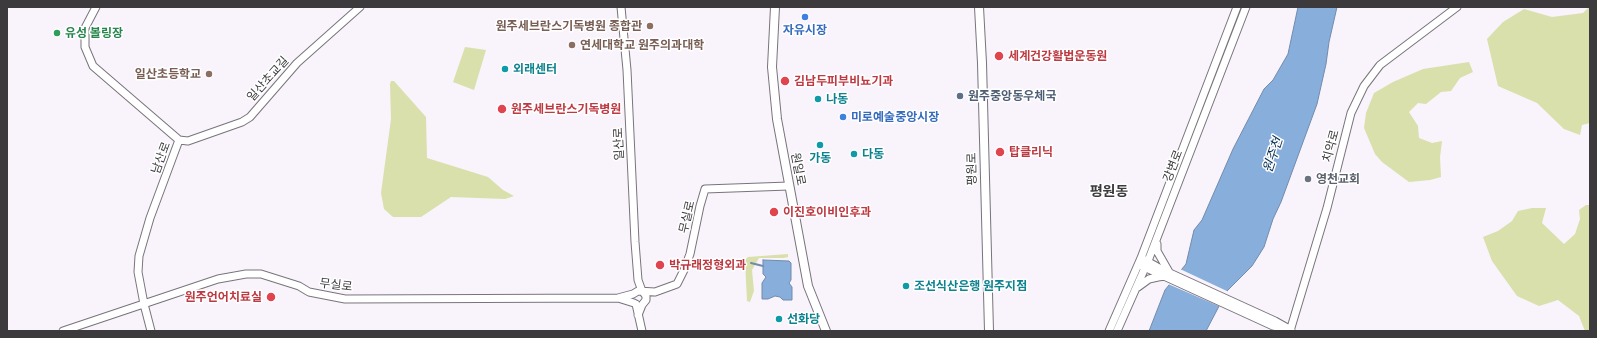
<!DOCTYPE html>
<html>
<head>
<meta charset="utf-8">
<style>
  body { margin:0 }
  #map { position:relative; width:1597px; height:338px; overflow:hidden; background:#f9f3fb; font-family:"Playfair Display",serif }
  canvas { display:block }
  .frame { position:absolute; inset:0; border:8px solid #3c3a3d; pointer-events:none }
</style>
</head>
<body>
<div id="map">
<canvas width="1597" height="338"></canvas>
<div class="frame"></div>
</div>
<script>
const c = document.querySelector('canvas').getContext('2d');
c.lineJoin = 'round';
function paint(path, color) { c.fillStyle = color; c.fill(path, 'evenodd'); }
const shape = rows => new Path2D(rows.map(r => 'M' + r).join(''));
function strokePath(path, color, width, dash) { c.strokeStyle = color; c.lineWidth = width; c.lineCap = dash ? 'butt' : 'round'; c.setLineDash(dash || []); c.stroke(path); }
function write(font, color, halo, rows, align = 'center') {
  c.font = font + ' "Playfair Display","Noto Sans KR",serif'; c.lineWidth = 3; c.setLineDash([]); c.textBaseline = 'middle'; c.strokeStyle = halo; c.fillStyle = color; for (const [text, x, y, turn = 0] of rows) {
    c.save(); c.translate(x, y); c.rotate((+turn || 0) * Math.PI / 180); c.textAlign = isNaN(turn) ? turn : align; if (halo) c.strokeText(text, 0, 0); c.fillText(text, 0, 0); c.restore();
  }
}
paint(shape([
  [1589,7,1590,7,1590,123,1582,125,1580,135,1564,129,1537,103,1498,86,1487,39,1503,22,1524,9,1552,17,1583,13],
  [465,47,486,50,474,90,453,82],
  [1469,62,1473,72,1460,78,1451,91,1441,92,1426,104,1418,103,1409,112,1418,126,1419,138,1432,143,1442,141,1440,157,1441,177,1430,180,1409,182,1382,162,1375,154,1364,128,1366,113,1374,93,1393,82,1423,69],
  [391,81,394,81,426,117,427,158,488,177,503,190,514,196,505,199,451,197,421,217,393,217,384,209,381,193,391,119,390,84],
  [1586,205,1590,205,1590,331,1585,331,1579,316,1558,300,1539,306,1517,296,1492,261,1483,237,1498,231,1512,221,1518,211,1532,208,1546,208,1542,223,1564,244,1575,234,1580,219,1579,210],
  [788,254,788,257,784,258,759,258,752,270,754,291,750,302,747,301,745,260,748,257]
]), '#d9e0ab');
const water = shape([
  [1298,7,1337,7,1329,42,1326,64,1317,104,1281,202,1273,219,1264,247,1252,266,1227,291,1206,331,1149,331,1165,290,1186,264,1194,230,1202,220,1233,149,1264,89,1273,80,1288,54,1298,7],
  [763,260,789,261,791,263,791,280,789,283,792,287,792,300,783,300,780,297,775,296,768,299,762,299,762,283,766,277,763,274,763,260]
]);
paint(water, '#88aedb');
strokePath(water, '#718bac', 1);
paint(shape([
  [1180,269,1229,292,1221,307,1168,284]
]), '#f9f3fb');
strokePath(shape([
  [751,263,763,266]
]), '#718bac', 2);
const tertiary = shape([
  [96,7,85,28,85,47,93,66,179,140],
  [621,7,627,70,635,242,638,280,642,291],
  [179,140,188,141,242,122,250,117,297,63,360,7],
  [1157,244,1157,251,1169,272],
  [1145,260,1161,269,1275,321,1291,330],
  [1142,266,1273,326,1283,328],
  [1138,287,1149,279,1158,277,1165,276],
  [618,298,634,303],
  [636,304,642,331],
  [638,315,642,305,646,300,646,296,643,292],
  [63,331,218,279,246,274,261,274,299,286,309,292,345,299,618,298,633,294,638,291,655,292,677,284,684,270,690,254,700,206,705,189,789,186],
  [151,331,144,304,138,272,139,256,150,218,179,140],
  [1109,331,1141,258,1237,7],
  [1117,331,1148,261,1246,7],
  [1290,331,1327,208,1351,113,1364,86,1380,65,1457,7]
]);
const secondary = shape([
  [775,7,772,67,777,119,808,286,826,331],
  [979,7,982,63,989,331]
]);
strokePath(tertiary, '#79747b', 9);
strokePath(secondary, '#79747b', 10);
strokePath(tertiary, '#fff', 7);
strokePath(secondary, '#fff', 8);
for (const [x, y, r, color] of [
  [805,17,4,"#3f7fe0"],
  [650,26,4,"#8d6e63"],
  [57,33,4,"#2e9e5b"],
  [572,45,4,"#8d6e63"],
  [999,56,5,"#e0444e"],
  [505,69,4,"#0f9aa8"],
  [209,74,4,"#8d6e63"],
  [785,81,5,"#e0444e"],
  [960,96,4,"#5c6f8a"],
  [818,99,4,"#0f9aa8"],
  [502,109,5,"#e0444e"],
  [843,117,4,"#3f7fe0"],
  [820,145,4,"#0f9aa8"],
  [1000,152,5,"#e0444e"],
  [854,154,4,"#0f9aa8"],
  [1308,179,4,"#6b7280"],
  [774,212,5,"#e0444e"],
  [660,265,5,"#e0444e"],
  [906,286,4,"#0f9aa8"],
  [271,297,5,"#e0444e"],
  [779,319,4,"#0f9aa8"]
]) { const dot = new Path2D(); dot.arc(x, y, r, 0, 2 * Math.PI); c.fillStyle = color; c.fill(dot); strokePath(dot, '#fff', 1.5); }
write('bold 12px', '#785e54', '#fff', [
  ["원주세브란스기독병원 종합관",642,26],
  ["연세대학교 원주의과대학",580,45,"left"],
  ["일산초등학교",201,74]
], 'right');
write('bold 12px', '#366cbe', '#fff', [
  ["자유시장",805,30],
  ["미로예술중앙시장",851,117,"left"]
]);
write('bold 12px', '#27864d', '#fff', [
  ["유성 볼링장",65,33]
], 'left');
write('bold 12px', '#be3a42', '#fff', [
  ["세계건강활법운동원",1008,56],
  ["김남두피부비뇨기과",794,81],
  ["원주세브란스기독병원",511,109],
  ["탑클리닉",1009,152],
  ["이진호이비인후과",783,212],
  ["박규래정형외과",669,265],
  ["원주언어치료실",262,297,"right"]
], 'left');
write('bold 12px', '#0d838f', '#fff', [
  ["외래센터",513,69],
  ["나동",826,99],
  ["다동",862,154],
  ["가동",820,158,"center"],
  ["조선식산은행 원주지점",914,286],
  ["선화당",787,319]
], 'left');
write('12px', '#3c3a3d', '#fff', [
  ["일산초교길",268,79,-48],
  ["일산로",619,144,-93],
  ["치악로",1331,146,-75],
  ["남산로",161,158,-70],
  ["강변로",1173,166,-69],
  ["원일로",798,169,79],
  ["평원로",972,169,-91],
  ["무실로",687,217,-77],
  ["무실로",336,285,7]
]);
write('bold 12px', '#4e5e75', '#fff', [
  ["원주중앙동우체국",968,96]
], 'left');
write('bold 12px', '#5b616d', '#fff', [
  ["영천교회",1316,179]
], 'left');
write('italic 13px', '#042d56', '#fff', [
  ["원주천",1273,155,-72]
]);
write('bold 14px', '#3c3a3d', '#fff', [
  ["평원동",1109,192]
]);
</script>
</body>
</html>
